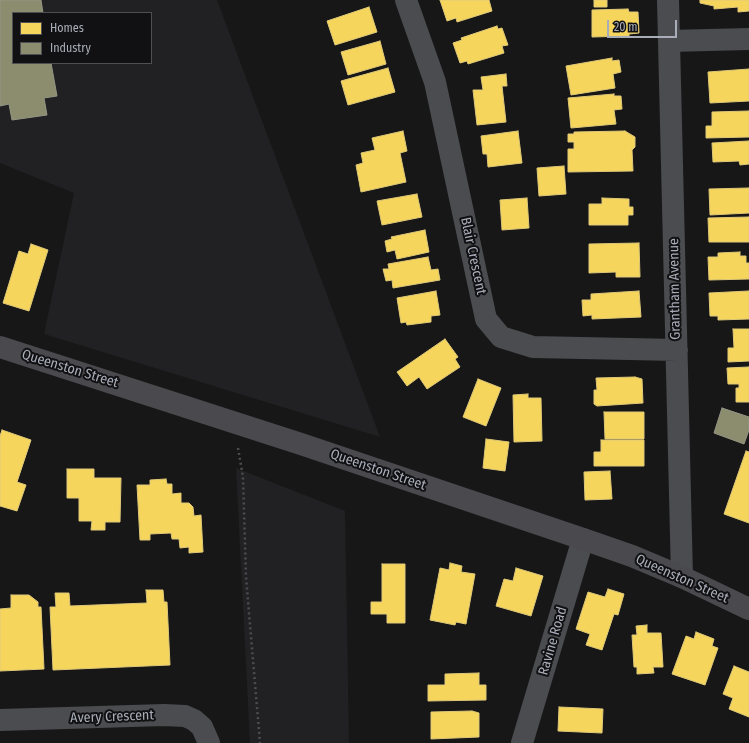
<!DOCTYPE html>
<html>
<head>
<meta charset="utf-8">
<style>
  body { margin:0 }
  #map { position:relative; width:749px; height:743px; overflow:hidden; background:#171717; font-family:"Fira Sans Condensed",sans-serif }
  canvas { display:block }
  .legend { position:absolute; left:12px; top:12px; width:140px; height:52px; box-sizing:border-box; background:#111113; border:1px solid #4d4f55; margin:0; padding:5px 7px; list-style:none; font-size:12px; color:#a8adb8 }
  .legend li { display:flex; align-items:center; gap:8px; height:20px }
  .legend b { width:20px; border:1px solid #4d4f55 }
  .scale { position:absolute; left:607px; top:20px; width:70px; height:18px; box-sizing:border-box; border:2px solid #a8adb8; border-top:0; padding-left:5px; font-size:12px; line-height:14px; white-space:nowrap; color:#a8adb8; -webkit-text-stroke:3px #111113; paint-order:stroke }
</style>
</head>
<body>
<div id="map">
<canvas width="749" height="743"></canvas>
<ul class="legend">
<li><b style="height:11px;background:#f6d55c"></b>Homes</li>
<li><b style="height:11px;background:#8c8c6e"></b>Industry</li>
</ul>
<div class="scale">20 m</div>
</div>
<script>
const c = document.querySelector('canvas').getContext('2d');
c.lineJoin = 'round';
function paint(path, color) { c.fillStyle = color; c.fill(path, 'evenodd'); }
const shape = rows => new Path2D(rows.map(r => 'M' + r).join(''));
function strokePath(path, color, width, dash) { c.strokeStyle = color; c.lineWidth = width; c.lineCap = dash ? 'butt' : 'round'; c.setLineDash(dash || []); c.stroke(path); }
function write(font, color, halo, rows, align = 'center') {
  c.font = font + ' "Fira Sans Condensed",sans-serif'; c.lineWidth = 4; c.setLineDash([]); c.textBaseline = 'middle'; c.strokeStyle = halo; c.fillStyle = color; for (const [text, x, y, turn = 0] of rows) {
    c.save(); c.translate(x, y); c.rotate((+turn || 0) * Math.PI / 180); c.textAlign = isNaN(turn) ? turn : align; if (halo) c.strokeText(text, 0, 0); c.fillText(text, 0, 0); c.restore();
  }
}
paint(shape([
  [0,0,217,0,380,437,44,334,74,193,0,163],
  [13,13,151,13,151,63,13,63],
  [236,468,345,511,349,743,250,743]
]), '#212123');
const homes = shape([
  [440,0,489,0,492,11,457,22,456,18,447,21,440,0],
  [594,0,607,0,607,7,594,7,594,0],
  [700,0,749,0,749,11,738,12,738,7,714,9,714,6,700,3,700,0],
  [369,7,377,32,335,45,327,21,369,7],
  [628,9,629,12,638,12,639,33,629,34,629,36,592,37,592,10,628,9],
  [497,26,498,29,502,28,508,45,502,46,504,53,468,64,467,61,460,63,453,43,462,40,461,38,497,26],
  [380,41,386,64,348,75,341,52,380,41],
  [612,58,612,61,619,60,621,72,613,74,615,88,571,95,566,66,612,58],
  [388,68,395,92,348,105,341,81,388,68],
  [749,69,749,101,710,103,708,72,749,69],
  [506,74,507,86,502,86,506,122,477,125,473,90,483,90,481,77,506,74],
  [614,94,614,96,621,96,622,109,614,110,616,124,571,128,568,98,614,94],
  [749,111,749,137,706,138,706,126,712,126,712,112,749,111],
  [403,131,407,151,400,153,406,182,361,192,356,165,363,163,361,153,375,150,372,138,403,131],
  [518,131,522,163,488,167,487,154,483,154,481,136,518,131],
  [625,131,635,137,635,147,632,150,633,171,568,172,568,149,574,149,574,142,568,142,568,134,574,134,574,132,625,131],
  [749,141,749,164,740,165,739,161,713,162,712,143,749,141],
  [564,166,566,194,539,196,537,168,564,166],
  [749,188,749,213,710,215,709,189,749,188],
  [417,194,422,217,382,225,377,201,417,194],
  [527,198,529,228,502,230,500,200,527,198],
  [602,198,629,199,629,207,633,207,633,215,628,215,628,225,589,225,589,204,602,204,602,198],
  [749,217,749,242,709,242,708,218,749,217],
  [425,230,429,252,397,259,395,250,387,252,385,241,392,239,391,237,425,230],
  [639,243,640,277,616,277,616,272,589,273,589,244,639,243],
  [31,244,48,250,29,311,3,303,19,251,28,254,31,244],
  [740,252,740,256,746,256,746,263,749,263,749,279,709,280,708,257,718,257,718,253,740,252],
  [428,257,431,270,438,269,440,280,393,288,392,280,386,281,383,269,389,269,388,264,428,257],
  [436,291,440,315,431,316,431,322,407,325,406,322,401,323,397,298,436,291],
  [639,291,641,317,592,319,592,315,583,316,582,300,591,300,591,294,639,291],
  [749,291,749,319,718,320,718,316,710,316,709,293,749,291],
  [733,329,749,329,749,361,728,362,728,348,734,348,733,329],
  [445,339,458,357,455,359,460,367,427,389,419,377,407,386,397,372,445,339],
  [749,367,749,402,736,402,736,388,739,388,739,384,728,384,727,368,749,367],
  [635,377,642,379,643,403,597,406,594,404,594,390,597,390,596,378,635,377],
  [478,379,501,388,486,426,463,417,478,379],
  [528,394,528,398,541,398,542,441,514,442,513,395,528,394],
  [604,412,644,412,644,439,605,439,604,412],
  [2,430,31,440,17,482,26,485,17,511,0,506,0,436,2,430],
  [486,439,509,442,505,471,483,468,486,439],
  [601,440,644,440,644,466,594,466,594,452,601,452,601,440],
  [746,451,749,452,749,523,724,514,746,451],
  [67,469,94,469,94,478,121,478,120,522,105,522,105,530,91,530,92,521,79,521,79,498,67,498,67,469],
  [610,471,612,499,585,500,584,472,610,471],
  [166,479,167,484,172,484,172,494,181,493,181,503,189,503,193,507,194,516,201,515,203,552,189,553,189,547,180,548,179,539,172,539,171,533,150,534,150,540,140,540,137,485,150,485,150,480,166,479],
  [450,563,462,566,461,572,475,574,466,624,456,622,455,625,430,620,440,568,449,570,450,563],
  [382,564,405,564,405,623,387,623,387,614,371,614,371,602,382,602,382,564],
  [516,568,543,576,531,616,496,606,504,579,513,581,516,568],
  [608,589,624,594,618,615,614,614,602,650,586,645,590,634,576,629,588,592,605,597,608,589],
  [146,590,163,590,164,602,167,602,170,665,53,670,50,607,56,607,55,593,69,593,70,606,147,603,146,590],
  [11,595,29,595,38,602,38,607,41,607,44,669,0,671,0,609,11,608,11,595],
  [647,625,647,633,661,633,663,667,653,667,654,673,637,674,637,667,634,667,632,635,637,635,636,626,647,625],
  [696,632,714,639,712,646,718,648,705,685,672,674,686,636,694,639,696,632],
  [734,666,749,672,749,717,729,709,733,698,723,694,734,666],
  [479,673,479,685,486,685,486,700,428,701,428,685,445,685,445,674,479,673],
  [559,707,603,709,602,733,558,731,559,707],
  [472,711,479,713,479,737,431,739,431,712,472,711]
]);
paint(homes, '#f6d55c');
strokePath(homes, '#dfc978', 1);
const industry = shape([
  [0,0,41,0,43,13,13,13,13,63,51,63,57,96,44,98,47,115,12,120,9,104,0,106,0,0],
  [722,408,749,417,749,430,744,444,714,433,722,408]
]);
paint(industry, '#8c8c6e');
strokePath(industry, '#949684', 1);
strokePath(shape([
  [238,448,243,477,246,577,260,743]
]), '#4d4e52', 2.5, [2, 3]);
strokePath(shape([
  [406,0,435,82,486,319,501,337,533,347,677,350],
  [668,0,682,577],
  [669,41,749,39],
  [0,720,164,715,185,716,194,720,202,727,209,743],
  [522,743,583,539]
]), '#4b4c50', 22);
strokePath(shape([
  [0,347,301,444,583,539,632,556,682,577,749,609]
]), '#4a4a4e', 22);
write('14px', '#a8adb8', '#111113', [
  ["Blair Crescent",473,256,78],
  ["Grantham Avenue",675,289,-91],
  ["Queenston Street",70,369,17],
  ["Queenston Street",378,470,19],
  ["Queenston Street",682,579,24],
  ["Ravine Road",553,641,-74],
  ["Avery Crescent",112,717,-2]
]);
</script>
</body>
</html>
